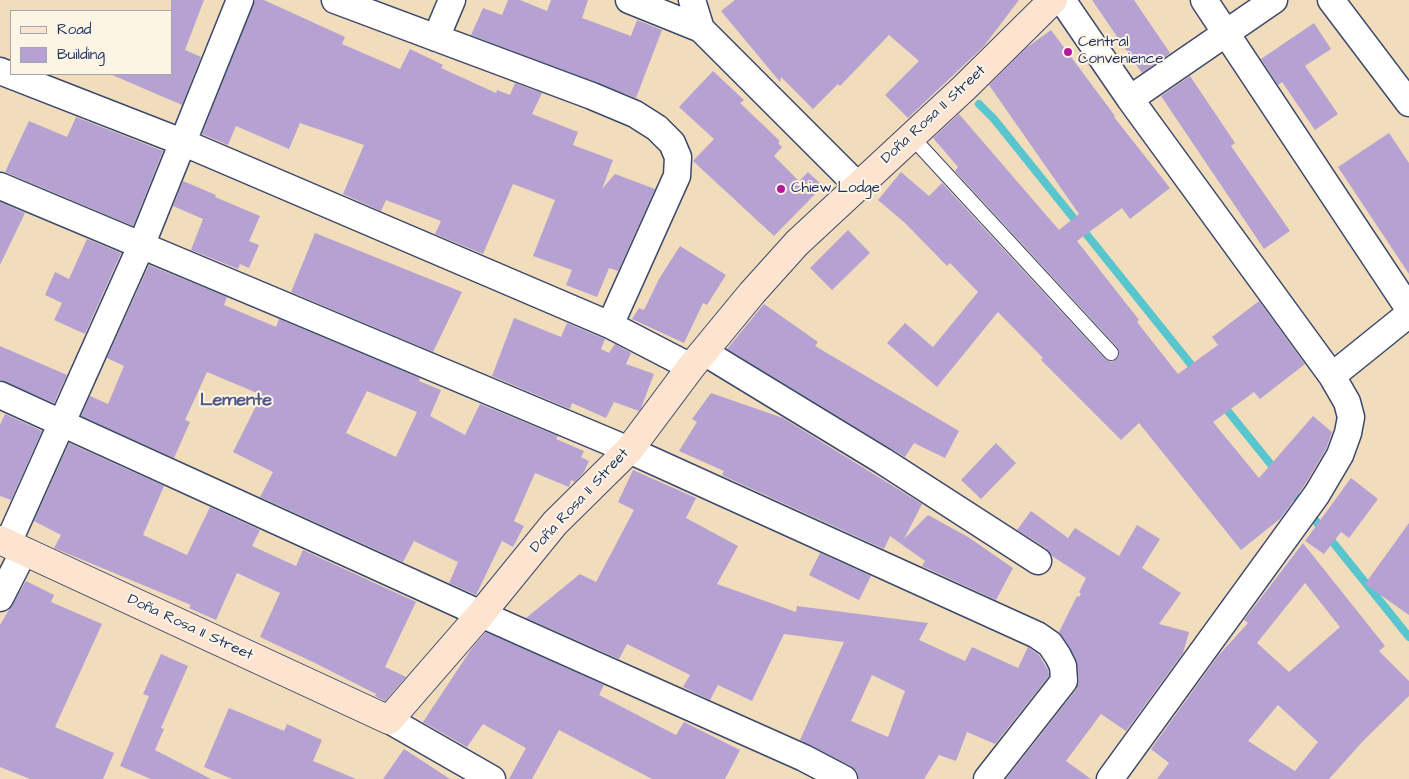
<!DOCTYPE html>
<html>
<head>
<meta charset="utf-8">
<style>
  body { margin:0 }
  #map { position:relative; width:1409px; height:779px; overflow:hidden; background:#f1dcbc; font-family:"Architects Daughter",sans-serif }
  canvas { display:block }
  .legend { position:absolute; left:10px; top:10px; width:162px; height:65px; box-sizing:border-box; background:#fcf5e5; border:1px solid #a2a6af; margin:0; padding:6px 9px; list-style:none; font-size:15px; color:#1b2f5e }
  .legend li { display:flex; align-items:center; gap:10px; height:25px }
  .legend b { width:25px; border:1px solid #a2a6af }
</style>
</head>
<body>
<div id="map">
<canvas width="1409" height="779"></canvas>
<ul class="legend">
<li><b style="height:6px;background:#fde4d1"></b>Road</li>
<li><b style="height:14px;background:#b5a2d3"></b>Building</li>
</ul>
</div>
<script>
const c = document.querySelector('canvas').getContext('2d');
c.lineJoin = 'round';
const shape = rows => new Path2D(rows.map(r => 'M' + r).join(''));
function strokePath(path, color, width, dash) { c.strokeStyle = color; c.lineWidth = width; c.lineCap = dash ? 'butt' : 'round'; c.setLineDash(dash || []); c.stroke(path); }
function paint(path, color) { c.fillStyle = color; c.fill(path, 'evenodd'); }
function write(font, color, halo, rows, align = 'center') {
  c.font = font + ' "Architects Daughter",sans-serif'; c.lineWidth = 4; c.setLineDash([]); c.textBaseline = 'middle'; c.strokeStyle = halo; c.fillStyle = color; for (const [text, x, y, turn = 0] of rows) {
    c.save(); c.translate(x, y); c.rotate((+turn || 0) * Math.PI / 180); c.textAlign = isNaN(turn) ? turn : align; if (halo) c.strokeText(text, 0, 0); c.fillText(text, 0, 0); c.restore();
  }
}
strokePath(shape([
  [979,104,994,119,1197,372],
  [1223,405,1277,472],
  [1290,489,1409,637]
]), '#59c6cf', 8);
paint(shape([
  [171,0,204,0,185,50,201,57,182,105,110,74,171,74],
  [255,0,264,0,345,37,342,44,400,69,410,49,443,65,441,68,496,93,497,90,510,95,515,83,542,93,532,114,578,132,573,145,613,160,602,189,615,174,655,189,618,271,609,268,597,297,566,285,572,270,533,256,555,200,513,184,483,254,435,234,441,221,386,200,381,211,343,194,364,145,300,123,289,149,236,126,228,145,202,134],
  [508,0,520,0,547,11,551,0,588,0,582,18,631,36,637,20,662,30,636,98,471,35,483,8,502,15],
  [735,0,1019,0,984,46,908,118,885,95,919,61,889,35,840,86,838,84,813,109,781,77,780,82,721,11],
  [1092,0,1134,0,1170,53,1142,73],
  [1314,23,1331,49,1305,66,1338,114,1315,130,1282,82,1278,85,1261,59],
  [1051,30,1115,116,1114,117,1170,188,1130,219,1122,208,1077,241,1139,320,1137,322,1178,374,1218,345,1212,337,1259,301,1305,364,1260,399,1254,392,1213,422,1259,478,1313,416,1332,432,1326,449,1304,486,1281,518,1241,550,1139,423,1121,440,1041,360,1043,358,998,312,937,387,887,343,905,323,933,347,978,292,950,263,947,266,905,223,878,200,901,172,929,196,942,183,1105,359,1112,362,1119,356,1117,347,955,171,958,167,933,138,959,114,1059,230,1079,214,989,85,1026,48],
  [713,71,744,100,740,103,780,141,778,143,782,147,774,156,799,181,808,172,823,186,774,236,693,161,714,139,679,107],
  [1190,76,1235,143,1231,146,1290,231,1264,249,1161,96],
  [76,117,163,151,133,226,5,172,29,121,67,137],
  [1389,133,1409,163,1409,274,1338,167],
  [183,181,216,195,215,197,260,216,249,241,259,245,249,268,240,264,238,269,191,250,203,219,173,206],
  [0,202,25,213,0,265],
  [848,230,870,253,832,290,810,268],
  [315,233,462,292,433,352,291,292],
  [87,239,121,253,85,334,54,320,62,303,45,295,55,272,69,279],
  [680,246,726,275,707,305,703,303,684,343,632,319,639,308,644,310,659,279],
  [149,265,227,297,224,305,276,327,279,319,420,378,419,381,441,390,430,416,465,435,480,404,558,436,556,439,584,451,581,457,589,461,584,472,575,482,571,480,569,487,535,473,514,521,524,526,513,547,502,541,476,595,449,583,458,562,414,541,403,562,260,497,273,472,233,452,257,404,252,402,257,393,207,372,185,420,190,422,174,458,81,416,90,396,108,404,124,366,107,358],
  [367,391,417,412,396,457,346,433],
  [764,304,818,342,815,346,959,431,945,458,914,443,905,457,727,349],
  [514,318,561,337,567,323,605,339,601,349,609,353,615,344,631,353,626,364,654,374,641,408,639,411,614,402,606,418,572,403,570,409,492,376],
  [0,346,67,375,54,403,0,380],
  [711,393,783,418,922,504,904,539,928,515,968,537,1013,568,996,600,922,566,925,561,890,536,884,549,728,478,722,475,724,471,679,451,697,422,692,419],
  [5,414,42,431,11,500,0,496,0,425],
  [69,443,164,486,143,535,187,555,210,507,260,530,252,546,296,566,303,550,416,602,385,667,406,677,385,701,375,696,376,694,315,663,260,637,280,593,237,573,216,620,189,608,191,605,54,548,61,535,34,521],
  [996,443,1016,463,981,499,961,480],
  [633,470,696,498,686,518,738,546,717,584,796,612,797,606,928,623,919,640,965,661,972,647,1018,668,1028,647,1039,655,1048,670,1049,676,995,744,967,732,956,761,939,755,924,779,859,779,857,771,851,766,800,740,844,642,784,634,752,701,718,685,710,700,683,687,690,675,627,644,619,659,526,618,580,574,596,582,634,510,618,502],
  [872,675,905,691,888,737,851,721],
  [1351,478,1378,499,1349,538,1341,532,1324,554,1305,541],
  [1031,511,1068,538,1075,528,1119,556,1137,525,1160,539,1142,568,1181,593,1159,624,1189,632,1183,653,1126,731,1101,714,1066,761,1091,779,1006,779,1076,690,1079,680,1076,659,1059,632,1077,596,1079,597,1081,594,1079,592,1086,578,1052,556,1046,548,1017,530],
  [1409,523,1409,615,1365,584],
  [1303,543,1385,646,1379,651,1409,681,1409,696,1363,741,1329,779,1157,779,1169,763,1151,749,1218,656,1248,623,1244,620],
  [1305,583,1340,627,1289,672,1257,643],
  [1278,705,1318,742,1295,771,1248,741],
  [820,553,871,576,859,600,809,575],
  [26,581,54,595,51,602,102,624,55,727,114,753,103,779,30,779,0,767,0,625],
  [486,632,604,685,599,695,676,735,684,722,740,750,725,779,652,779,559,730,532,779,509,779,526,748,483,724,467,747,423,722,472,648],
  [161,654,188,666,161,728,164,729,155,750,211,779,151,779,120,766,149,696,143,694],
  [229,708,284,731,287,724,322,740,313,761,356,779,232,779,204,767],
  [404,749,450,779,383,779]
]), '#b5a2d3');
const service = shape([
  [910,135,1111,353]
]);
const minor = shape([
  [335,0,592,96,635,114,657,128,672,143,678,157,677,176,610,325],
  [629,0,701,29,859,187],
  [692,0,701,29],
  [1062,0,1130,99,1332,376,1347,402,1351,417,1348,433,1340,455,1317,494,1110,779],
  [1204,0,1409,309],
  [1331,0,1409,103],
  [436,38,452,0],
  [0,71,182,142,610,325,691,367],
  [1130,99,1274,0],
  [0,186,629,450,1037,635,1050,644,1058,656,1063,666,1064,681,987,779],
  [704,352,883,461,1038,561],
  [1332,376,1409,314],
  [0,395,481,614,804,758,844,779],
  [8,543,141,246,240,0],
  [0,598,24,551],
  [389,720,492,779]
]);
const secondary = shape([
  [0,540,389,720,481,614,555,523,629,450,691,367,752,293,797,243,964,88,1053,0]
]);
strokePath(service, '#3b496c', 16);
strokePath(minor, '#3b496c', 29);
strokePath(secondary, '#3b496c', 30);
strokePath(service, '#fff', 14);
strokePath(minor, '#fff', 26);
strokePath(secondary, '#fde4d1', 28);
for (const [x, y, r, color] of [
  [1068,52,5,"#b5179e"],
  [781,189,5,"#b5179e"]
]) { const dot = new Path2D(); dot.arc(x, y, r, 0, 2 * Math.PI); c.fillStyle = color; c.fill(dot); strokePath(dot, '#fcf5e5', 2); }
write('15px', '#1b2f5e', '#fcf5e5', [
  ["Central",1078,43],
  ["Convenience",1078,60],
  ["Chiew Lodge",791,189]
], 'left');
write('15px', '#1b2f5e', '#fcf5e5', [
  ["Doña Rosa II Street",934,115,-43],
  ["Doña Rosa II Street",580,501,-47],
  ["Doña Rosa II Street",190,628,25]
]);
write('bold 18px', '#515787', '#fcf5e5', [
  ["Lemente",236,401]
]);
</script>
</body>
</html>
